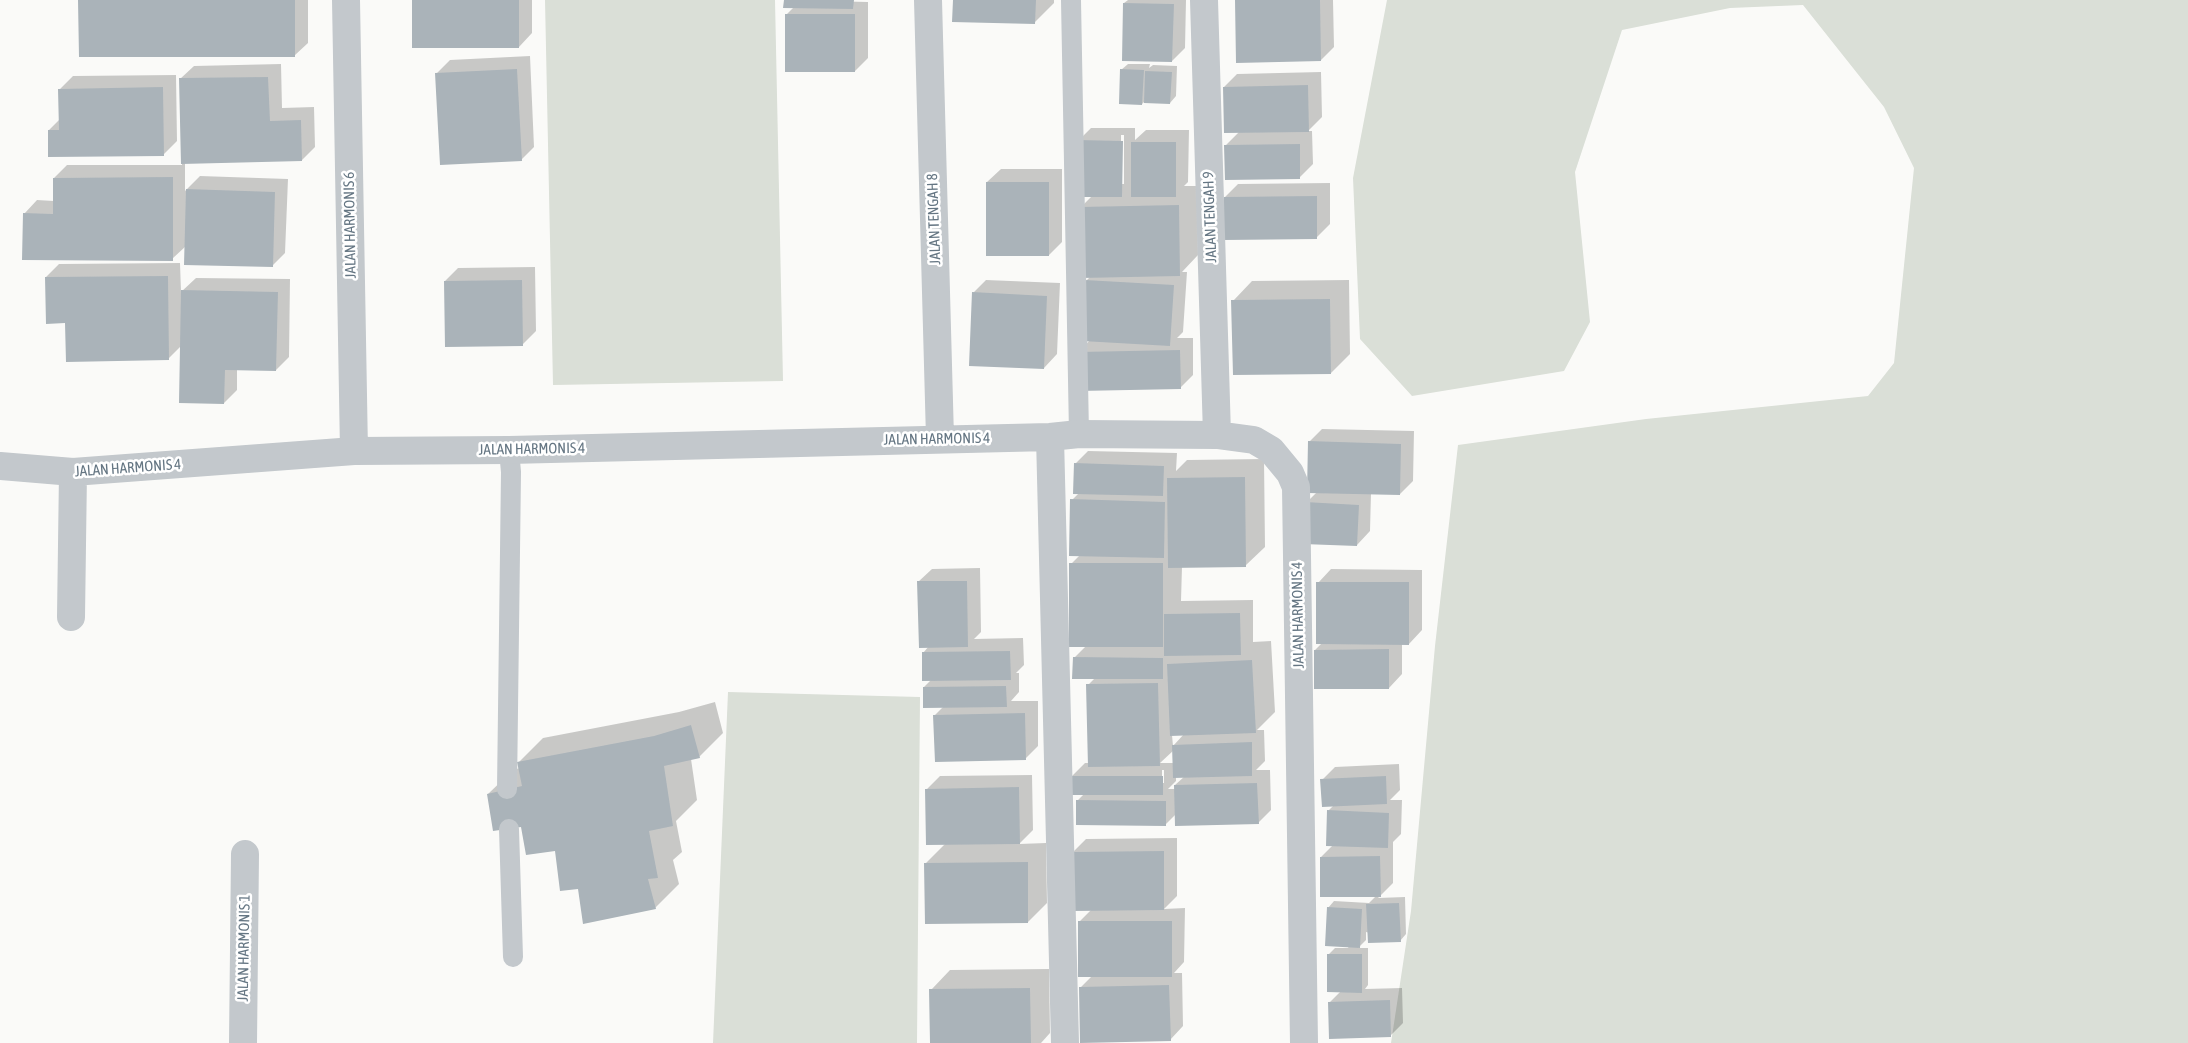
<!DOCTYPE html>
<html>
<head>
<meta charset="utf-8">
<style>
  body { margin:0 }
  canvas { display:block; background:#fafaf8 }
</style>
</head>
<body>
<canvas width="2188" height="1043"></canvas>
<script>
const c = document.querySelector('canvas').getContext('2d');
c.lineJoin = 'round';
function paint(path, color) { c.fillStyle = color; c.fill(path, 'evenodd'); }
const shape = rows => new Path2D(rows.map(r => 'M' + r).join(''));
function strokePath(path, color, width, dash) { c.strokeStyle = color; c.lineWidth = width; c.lineCap = dash ? 'butt' : 'round'; c.setLineDash(dash || []); c.stroke(path); }
function write(font, color, halo, rows, align = 'center') {
  c.font = font + ' "Asap Condensed",sans-serif'; c.lineWidth = 5; c.setLineDash([]); c.textBaseline = 'middle'; c.strokeStyle = halo; c.fillStyle = color; for (const [text, x, y, turn = 0] of rows) {
    c.save(); c.translate(x, y); c.rotate((+turn || 0) * Math.PI / 180); c.textAlign = isNaN(turn) ? turn : align; if (halo) c.strokeText(text, 0, 0); c.fillText(text, 0, 0); c.restore();
  }
}
paint(shape([
  [545,0,775,0,783,381,553,385],
  [1387,0,2188,0,2188,1043,1391,1043,1411,911,1435,646,1458,445,1646,419,1868,396,1894,363,1914,168,1884,107,1803,5,1730,8,1622,30,1575,172,1590,322,1564,371,1412,396,1360,339,1353,178],
  [728,692,920,697,917,1043,713,1043]
]), '#dadfd7');
paint(shape([
  [80,0,308,0,308,43,294,56],
  [414,0,532,0,532,33,519,47],
  [785,0,868,2,868,58,855,71,786,15,794,7],
  [954,0,1054,0,1054,3,1035,22],
  [1128,0,1186,0,1185,48,1172,61,1124,3],
  [1236,0,1333,0,1334,47,1321,60],
  [530,56,534,147,521,160,437,73,450,60],
  [281,64,282,108,314,107,315,147,302,160,185,163,185,191,200,176,288,179,285,253,272,266,186,246,172,259,24,214,37,200,54,201,54,178,67,165,182,165,180,79,194,66],
  [1128,64,1150,64,1149,68,1153,65,1177,66,1176,96,1170,103,1144,102,1142,104,1121,70],
  [1321,72,1322,117,1308,131,1312,131,1313,164,1300,177,1225,146,1239,132,1224,87,1237,74],
  [176,75,177,141,164,154,49,130,60,119,59,90,73,76],
  [1091,128,1135,128,1135,140,1146,130,1189,130,1188,182,1184,186,1197,186,1198,255,1182,272,1187,272,1183,332,1177,338,1193,338,1193,375,1180,388,1078,353,1090,340,1087,280,1091,276,1081,207,1092,196,1078,141],
  [1121,135,1124,135,1124,184,1121,184],
  [1001,169,1062,169,1062,242,1049,255,987,182],
  [1330,183,1330,224,1317,237,1225,197,1238,184],
  [180,263,181,292,196,278,290,279,289,357,276,370,237,369,237,390,224,403,181,346,168,359,66,322,46,277,59,264],
  [535,267,536,331,523,344,445,281,458,268],
  [986,280,1060,283,1057,354,1044,368,973,293],
  [1349,280,1350,354,1331,373,1233,301,1252,281],
  [1322,429,1414,431,1413,481,1400,494,1371,493,1370,531,1357,545,1306,503,1317,492,1309,442],
  [1088,451,1177,453,1176,471,1187,460,1264,459,1265,547,1245,566,1182,567,1181,601,1253,600,1253,642,1271,641,1275,712,1257,730,1264,730,1265,761,1256,770,1270,770,1271,810,1258,823,1176,814,1165,825,1077,801,1084,794,1072,776,1085,763,1089,763,1088,685,1095,678,1074,658,1086,646,1071,564,1080,555,1072,500,1079,493,1075,464],
  [1184,734,1173,746,1172,735],
  [1174,750,1174,763,1160,763],
  [1162,770,1164,770,1164,783,1162,783],
  [1176,776,1185,776,1175,785,1175,789,1168,789,1176,781],
  [980,568,981,632,974,639,1023,638,1024,665,1016,673,1019,673,1019,692,1011,701,1038,701,1038,746,1025,759,935,715,943,707,924,687,932,679,923,653,929,646,918,582,932,569],
  [1331,569,1422,570,1422,630,1409,644,1402,643,1402,674,1389,688,1315,650,1322,643,1318,583],
  [715,702,723,733,699,757,691,759,697,800,676,821,682,852,673,860,679,884,655,908,580,888,556,850,522,826,488,794,513,770,520,768,519,762,543,738,679,712],
  [1399,764,1400,790,1390,800,1402,800,1401,834,1393,842,1393,883,1378,898,1405,897,1406,934,1400,941,1366,932,1366,940,1358,948,1368,948,1368,985,1365,989,1402,988,1403,1023,1390,1036,1329,1003,1341,991,1328,955,1335,948,1348,948,1349,946,1328,908,1334,901,1369,903,1376,896,1321,857,1333,845,1328,811,1334,805,1322,780,1335,767],
  [1032,775,1033,830,1019,844,1046,843,1047,903,1028,922,925,864,945,844,927,789,940,776],
  [1177,838,1177,896,1164,909,1185,908,1184,962,1174,973,1182,973,1183,1026,1170,1040,1080,988,1092,976,1079,922,1092,909,1073,852,1086,839],
  [1049,969,1050,1033,1041,1043,932,1043,931,990,950,970]
]), '#0003');
paint(shape([
  [78,0,295,0,295,57,79,57],
  [412,0,519,0,519,48,412,48],
  [784,0,854,0,853,9,783,8],
  [953,0,1036,0,1035,24,952,22],
  [1235,0,1320,0,1321,61,1236,63],
  [1123,3,1174,4,1172,62,1122,61],
  [785,14,855,14,855,72,785,72],
  [517,69,522,161,440,165,435,73],
  [1120,69,1144,70,1142,105,1119,104],
  [1145,71,1172,72,1170,104,1144,103],
  [268,77,270,121,301,120,302,161,181,164,179,78],
  [1308,85,1309,132,1224,133,1223,87],
  [163,87,164,156,48,157,48,130,59,130,58,89],
  [1077,140,1123,141,1122,197,1076,197],
  [1131,142,1176,142,1176,197,1131,197],
  [1300,144,1300,179,1225,180,1224,145],
  [173,177,173,261,22,260,23,213,53,214,53,178],
  [986,182,1049,182,1049,256,986,256],
  [186,189,275,192,273,267,184,265],
  [1317,196,1317,239,1224,240,1224,197],
  [1179,205,1180,276,1081,278,1079,207],
  [168,276,169,360,66,362,65,323,46,324,45,277],
  [522,280,523,346,445,347,444,281],
  [1085,280,1174,285,1170,346,1082,341],
  [181,290,278,292,276,371,225,370,224,404,179,403],
  [972,292,1047,296,1044,369,969,366],
  [1330,299,1331,374,1233,375,1231,300],
  [1180,350,1181,389,1078,391,1077,352],
  [1308,441,1401,444,1400,495,1307,493],
  [1074,463,1164,466,1163,496,1073,494],
  [1245,477,1246,567,1168,568,1167,478],
  [1070,499,1165,502,1164,558,1069,556],
  [1305,502,1359,505,1357,546,1303,544],
  [1069,563,1163,563,1163,647,1069,647],
  [917,581,967,581,968,647,919,648],
  [1316,582,1409,582,1409,645,1316,644],
  [1240,613,1241,655,1164,656,1164,614],
  [1389,649,1389,689,1314,689,1314,650],
  [1010,651,1011,680,922,681,922,652],
  [1073,657,1163,658,1163,679,1072,679],
  [1252,660,1256,733,1170,736,1167,664],
  [1158,683,1160,766,1088,767,1086,684],
  [1006,686,1007,707,923,708,923,687],
  [1025,713,1026,760,935,762,933,715],
  [691,725,700,758,664,766,673,826,649,831,658,878,648,879,656,909,583,924,578,889,560,891,555,851,526,855,521,827,493,831,487,794,522,786,517,762,654,736],
  [1252,742,1252,776,1173,778,1172,745],
  [1071,776,1163,776,1163,795,1071,795],
  [1386,776,1387,804,1322,807,1320,779],
  [1257,783,1259,824,1175,826,1174,785],
  [1019,787,1020,844,926,845,925,789],
  [1076,800,1166,801,1166,826,1076,825],
  [1327,810,1389,813,1388,848,1326,846],
  [1164,851,1164,910,1072,911,1072,852],
  [1380,856,1381,897,1320,897,1320,857],
  [1028,862,1028,923,925,924,924,863],
  [1399,903,1401,942,1368,943,1366,904],
  [1327,907,1362,909,1360,948,1325,946],
  [1078,921,1172,921,1172,977,1078,977],
  [1327,954,1362,954,1362,993,1327,992],
  [1169,985,1171,1041,1080,1043,1079,987],
  [1030,988,1031,1043,930,1043,929,989],
  [1390,1000,1391,1037,1329,1039,1328,1002]
]), '#aab3b9');
strokePath(shape([
  [1071,0,1079,434],
  [507,789,511,472,509,450],
  [509,829,513,957]
]), '#c3c8cc', 20);
strokePath(shape([
  [346,0,354,451],
  [928,0,940,438],
  [1204,0,1217,435],
  [1050,437,1065,1043],
  [0,466,73,472,354,451,509,450,1050,437,1079,434,1217,435,1254,440,1271,450,1290,473,1296,487,1304,1043],
  [71,617,73,472],
  [243,1043,245,854]
]), '#c3c8cc', 28);
write('15px', '#657683', '#fff', [
  ["JALAN TENGAH 9",1210,217,-92],
  ["JALAN TENGAH 8",934,219,-92],
  ["JALAN HARMONIS 6",350,225,-91],
  ["JALAN HARMONIS 4",937,439,-1],
  ["JALAN HARMONIS 4",532,449,-1],
  ["JALAN HARMONIS 4",128,468,-4],
  ["JALAN HARMONIS 4",1298,615,-91],
  ["JALAN HARMONIS 1",244,948,-89]
]);
</script>
</body>
</html>
